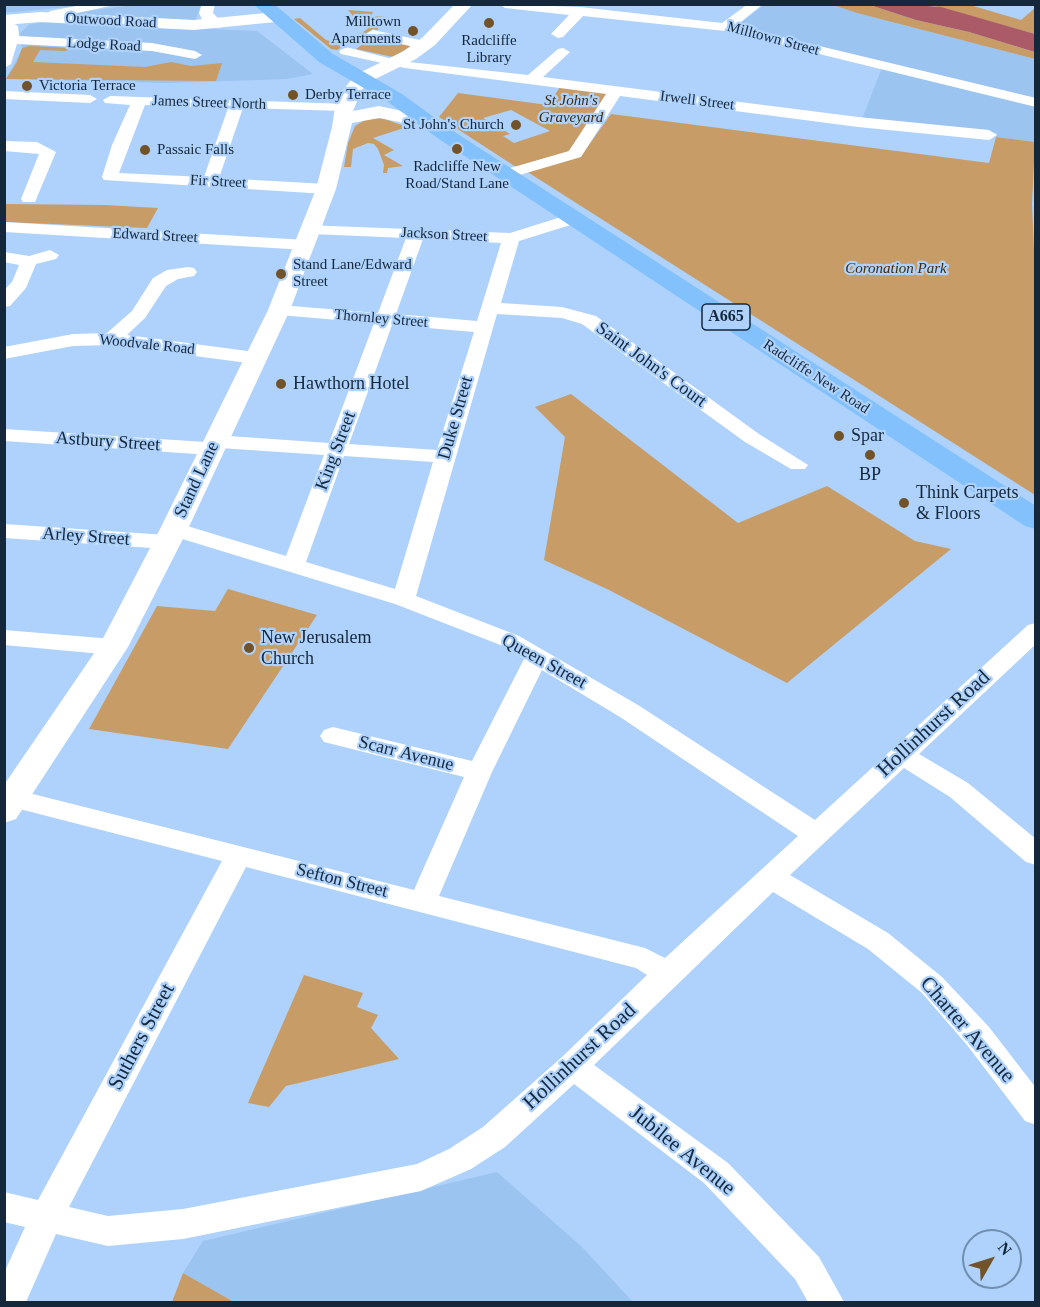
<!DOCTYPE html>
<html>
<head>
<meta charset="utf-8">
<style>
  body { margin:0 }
  #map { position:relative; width:1040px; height:1307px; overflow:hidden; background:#aed2fb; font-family:Georgia,serif }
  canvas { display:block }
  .frame { position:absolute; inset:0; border:6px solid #15273a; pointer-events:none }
  .north { position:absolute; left:962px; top:1229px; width:60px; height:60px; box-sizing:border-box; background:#aed2fb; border:2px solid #718eae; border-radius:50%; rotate:51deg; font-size:16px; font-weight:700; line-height:24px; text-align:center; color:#15273a }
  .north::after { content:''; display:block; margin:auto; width:21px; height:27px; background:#725228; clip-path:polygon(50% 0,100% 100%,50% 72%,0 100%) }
</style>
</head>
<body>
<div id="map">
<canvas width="1040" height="1307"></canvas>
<div class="frame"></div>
<div class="north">N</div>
</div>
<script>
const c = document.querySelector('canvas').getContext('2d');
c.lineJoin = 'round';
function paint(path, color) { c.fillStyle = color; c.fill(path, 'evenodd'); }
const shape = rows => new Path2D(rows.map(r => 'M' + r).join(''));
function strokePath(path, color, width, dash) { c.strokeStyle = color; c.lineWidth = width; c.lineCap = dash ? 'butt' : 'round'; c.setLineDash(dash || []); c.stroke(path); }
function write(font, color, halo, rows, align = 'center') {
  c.font = font + ' Georgia,serif'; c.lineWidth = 4.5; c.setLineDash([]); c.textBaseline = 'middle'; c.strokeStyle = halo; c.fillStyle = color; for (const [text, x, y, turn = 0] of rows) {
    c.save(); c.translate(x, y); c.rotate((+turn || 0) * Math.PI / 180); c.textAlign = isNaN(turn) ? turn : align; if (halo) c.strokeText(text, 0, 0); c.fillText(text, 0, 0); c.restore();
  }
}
paint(shape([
  [5,5,87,5,15,12,5,12],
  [132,5,201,5,195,21,67,14],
  [764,5,833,5,857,13,1035,59,1035,142,996,137,997,133,862,119,883,65,735,27],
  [49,22,257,31,313,74,287,79,167,83,6,79,22,49,20,33,30,24],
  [497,1172,582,1247,633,1302,234,1302,183,1273,203,1241]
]), '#9cc4f0');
paint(shape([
  [833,5,870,5,916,20,969,32,1035,52,1035,59,857,13],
  [931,5,970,5,1021,20,1035,8,1035,34],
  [348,10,373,12,371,16,386,17,377,30,373,29,337,50,331,49,294,19,300,18,326,40,342,44,368,29,363,25,371,24,360,15,353,16],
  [373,37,413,45,393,57,356,49],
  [29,46,69,48,66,51,40,50,33,62,145,67,171,62,191,66,222,63,216,81,6,79,17,62,22,48],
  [560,87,610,92,568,152,516,167,439,117,458,93,548,105],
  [511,110,550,131,514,143,503,136,510,134,483,118],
  [611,114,989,163,996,137,1035,142,1032,204,1036,294,1035,495,526,171,581,156],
  [382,118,407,127,373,138,394,150,384,155,403,166,388,168,387,173,383,173,384,165,378,149,374,144,368,143,353,149,351,167,344,167,348,143,355,126,365,120],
  [5,204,105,205,158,208,147,228,5,222],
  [571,394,738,523,827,486,915,541,951,549,787,683,609,590,544,560,565,437,535,407],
  [228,589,317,615,228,749,89,729,157,606,215,611],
  [304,975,363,993,357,1007,378,1015,371,1028,399,1059,286,1086,269,1107,248,1103],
  [183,1273,234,1302,172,1302]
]), '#c79c67');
paint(shape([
  [914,5,941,7,1035,34,1035,52,969,32,916,20,870,5]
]), '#ab5b67');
paint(shape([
  [87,4,119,4,59,17,49,22,42,18,50,11,87,4],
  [202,4,215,4,213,13,224,24,222,27,217,28,204,23,199,13,202,4],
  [499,4,580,7,722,23,748,4,763,4,736,26,1036,98,1036,107,725,31,583,16,563,37,558,38,551,34,569,15,505,8,499,4],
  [11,22,18,26,19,36,152,43,195,51,202,55,195,59,152,51,17,44,11,64,4,68,4,26,11,22],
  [373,30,429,42,431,45,424,49,368,37,366,34,373,30],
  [346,47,400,61,528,75,558,49,563,48,570,52,543,77,858,117,989,130,997,135,989,140,858,127,620,96,581,157,506,179,500,177,498,174,500,171,569,151,606,94,405,68,341,54,339,51,346,47],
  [4,91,90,95,97,99,90,103,4,99,4,91],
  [110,96,349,104,351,107,344,111,243,108,219,178,326,184,334,189,326,194,104,180,102,177,112,145,130,105,105,103,103,100,110,96],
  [145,105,228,108,204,177,119,173,145,105],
  [4,141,37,142,56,152,35,202,23,202,21,199,39,154,4,151,4,141],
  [574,213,582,218,580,222,519,241,501,303,562,307,596,316,759,434,808,465,805,469,791,469,745,442,582,324,562,318,497,314,416,596,519,636,638,705,815,820,1028,625,1036,623,1036,644,919,754,968,783,1036,839,1036,865,1026,862,950,797,904,768,790,875,888,933,942,977,989,1027,1036,1088,1036,1125,1025,1121,967,1045,922,993,868,949,773,892,594,1065,728,1163,819,1257,844,1302,808,1302,795,1279,704,1183,574,1084,505,1147,471,1169,421,1191,183,1239,108,1246,56,1234,26,1302,4,1302,4,1273,25,1227,4,1222,4,1192,38,1200,222,861,4,805,4,791,13,789,414,890,464,777,324,742,320,736,324,730,333,727,472,761,524,659,503,646,395,604,166,534,163,529,166,524,174,522,286,556,324,455,220,448,218,453,211,455,4,441,4,429,206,442,208,437,215,435,329,443,374,323,279,315,270,310,279,305,378,313,406,238,312,234,304,229,306,225,510,233,574,213],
  [423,239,501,243,477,321,396,314,423,239],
  [392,325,474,332,437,450,349,444,392,325],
  [344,456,433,462,395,589,306,562,344,456],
  [542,670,620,717,798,836,665,958,645,948,439,896,492,772,542,670],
  [246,867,636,968,647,975,562,1057,483,1127,449,1149,417,1164,183,1209,108,1216,69,1207,246,867],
  [4,222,306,240,315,245,306,250,4,232,4,222],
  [50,250,59,255,56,259,36,264,26,288,10,306,4,307,4,290,12,282,19,265,4,262,4,252,29,256,50,250],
  [188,267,194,268,197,272,194,276,178,279,166,286,145,318,127,335,255,352,262,354,265,358,262,362,255,364,112,345,73,346,4,359,4,347,73,334,107,333,132,311,153,278,167,270,188,267],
  [4,524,167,535,175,537,178,542,175,547,167,549,4,538,4,524],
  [4,630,113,639,121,642,125,647,121,652,113,655,4,645,4,630]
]), '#fff');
paint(shape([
  [455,4,473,4,435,45,416,59,367,83,362,90,353,111,379,106,416,114,418,118,409,124,379,118,352,123,336,189,290,310,188,529,128,647,16,819,4,823,4,785,99,646,160,529,268,310,316,189,332,127,335,107,344,89,355,75,404,51,423,37,455,4],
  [40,12,194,20,276,12,284,17,276,22,194,30,40,22,4,25,4,15,40,12]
]), '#fff');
paint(shape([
  [253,4,274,4,333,54,402,94,453,131,1036,506,1036,529,1025,526,439,139,388,102,319,62,253,4]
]), '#82c1fc');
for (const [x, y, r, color] of [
  [489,23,6,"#725228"],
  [413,31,6,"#725228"],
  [27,86,6,"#725228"],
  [293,95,6,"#725228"],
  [516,125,6,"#725228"],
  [457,149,6,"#725228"],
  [145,150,6,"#725228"],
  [281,274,6,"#725228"],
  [281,384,6,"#725228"],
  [839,436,6,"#725228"],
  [870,455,6,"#725228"],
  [904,503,6,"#725228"],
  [249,648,6,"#725228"]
]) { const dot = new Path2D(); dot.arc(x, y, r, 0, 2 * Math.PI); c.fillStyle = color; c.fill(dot); strokePath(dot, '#aed2fb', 2); }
write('15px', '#15273a', '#aed2fb', [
  ["Outwood Road",111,21,3],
  ["Milltown Street",773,39,15],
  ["Lodge Road",104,45,3],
  ["Irwell Street",697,101,7],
  ["James Street North",209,103,2],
  ["Fir Street",218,182,3],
  ["Jackson Street",444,235,3],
  ["Edward Street",155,236,3],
  ["Thornley Street",381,319,5],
  ["Woodvale Road",147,345,6],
  ["Radcliffe New Road",816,377,33]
]);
write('15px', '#15273a', '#aed2fb', [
  ["Milltown",401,22,"right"],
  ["Apartments",401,39,"right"],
  ["Radcliffe",489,41,"center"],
  ["Library",489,58,"center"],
  ["Victoria Terrace",39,86],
  ["Derby Terrace",305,95],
  ["St John's Church",504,125,"right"],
  ["Passaic Falls",157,150],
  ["Radcliffe New",457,167,"center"],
  ["Road/Stand Lane",457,184,"center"],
  ["Stand Lane/Edward",293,265],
  ["Street",293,282]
], 'left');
write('italic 15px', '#412b0d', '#aed2fb', [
  ["St John's",571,101],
  ["Graveyard",571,118],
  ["Coronation Park",896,269]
]);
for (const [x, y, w] of [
  [726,317,48]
]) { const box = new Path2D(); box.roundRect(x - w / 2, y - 13, w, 26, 4.5); c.fillStyle = '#aed2fb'; c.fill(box); strokePath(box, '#15273a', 1.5); }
write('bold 16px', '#15273a', null, [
  ["A665",726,317]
]);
write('18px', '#15273a', '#aed2fb', [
  ["Saint John's Court",651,365,36],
  ["Duke Street",456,418,-74],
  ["Astbury Street",108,442,4],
  ["King Street",336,451,-69],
  ["Stand Lane",197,480,-65],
  ["Arley Street",86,537,4],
  ["Queen Street",544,662,29],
  ["Scarr Avenue",406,754,14],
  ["Sefton Street",342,881,14]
]);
write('18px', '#15273a', '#aed2fb', [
  ["Hawthorn Hotel",293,384],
  ["Spar",851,436],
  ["BP",870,475,"center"],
  ["Think Carpets",916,493],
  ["& Floors",916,514],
  ["New Jerusalem",261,638],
  ["Church",261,659]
], 'left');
write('21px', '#15273a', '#aed2fb', [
  ["Hollinhurst Road",934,724,-43],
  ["Charter Avenue",967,1030,49],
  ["Suthers Street",142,1037,-62],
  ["Hollinhurst Road",580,1057,-43],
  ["Jubilee Avenue",682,1151,39]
]);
</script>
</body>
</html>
